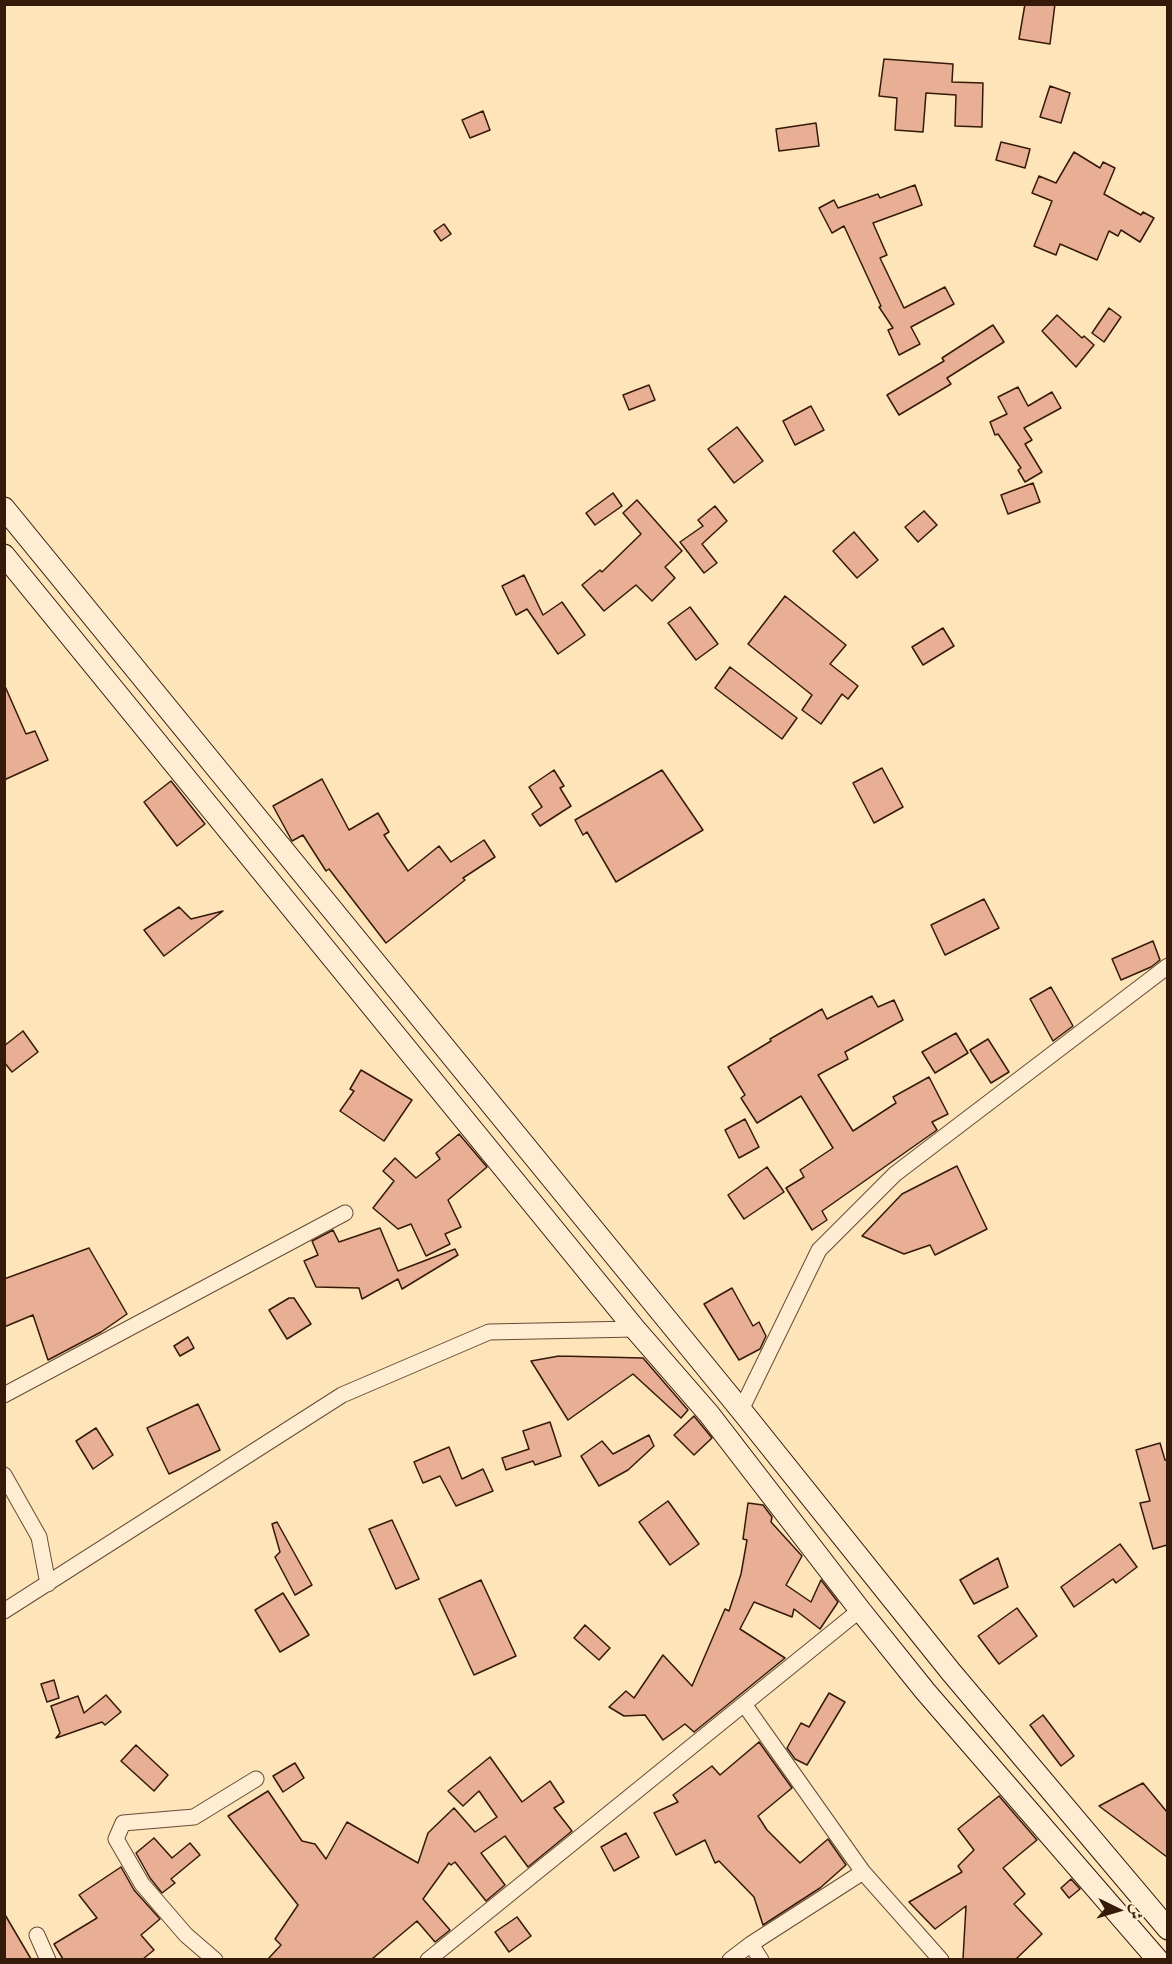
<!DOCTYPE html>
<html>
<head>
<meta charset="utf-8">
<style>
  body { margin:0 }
  #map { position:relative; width:1172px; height:1964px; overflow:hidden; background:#fde4b9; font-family:"Libre Bodoni",Amiri,serif }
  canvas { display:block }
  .frame { position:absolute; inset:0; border:6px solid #351909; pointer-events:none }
  .north { position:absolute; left:1088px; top:1880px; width:60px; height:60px; -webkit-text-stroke:4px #feedd2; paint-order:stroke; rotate:95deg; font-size:16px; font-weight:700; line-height:24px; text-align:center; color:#351909 }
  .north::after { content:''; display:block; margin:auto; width:21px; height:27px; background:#351909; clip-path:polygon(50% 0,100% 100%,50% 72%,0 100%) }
</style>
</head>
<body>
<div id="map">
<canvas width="1172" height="1964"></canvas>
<div class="frame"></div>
<div class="north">ش</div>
</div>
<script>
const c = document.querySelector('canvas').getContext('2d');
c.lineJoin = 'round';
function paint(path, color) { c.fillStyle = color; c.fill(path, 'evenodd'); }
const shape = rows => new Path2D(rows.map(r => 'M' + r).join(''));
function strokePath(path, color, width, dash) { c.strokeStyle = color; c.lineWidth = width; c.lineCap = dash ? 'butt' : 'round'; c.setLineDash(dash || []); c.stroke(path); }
const building = shape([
  [1025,4,1055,4,1050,44,1019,39,1025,4],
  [884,59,953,64,952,82,983,83,982,127,955,126,956,95,926,93,923,132,895,130,897,98,879,96,884,59],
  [1050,86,1070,93,1061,123,1040,117,1050,86],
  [483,111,490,130,470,138,462,120,483,111],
  [816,123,819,146,779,151,776,129,816,123],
  [1001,142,1030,149,1025,168,996,160,1001,142],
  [1074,152,1100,168,1103,162,1115,168,1104,194,1141,215,1143,212,1154,218,1140,242,1121,230,1118,236,1109,231,1097,260,1060,244,1056,255,1034,246,1052,201,1032,193,1039,176,1056,183,1074,152],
  [915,185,922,205,873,223,887,255,880,258,904,308,945,287,954,304,911,327,920,344,899,355,888,330,893,328,879,307,881,306,844,226,832,233,819,208,834,200,838,208,878,194,880,198,915,185],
  [444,224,451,234,441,241,434,231,444,224],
  [1109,308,1121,317,1104,342,1092,333,1109,308],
  [1057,315,1082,338,1084,336,1094,345,1076,367,1042,331,1057,315],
  [993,325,1004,342,947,378,951,384,899,415,887,395,944,361,942,358,993,325],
  [649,385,655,400,629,410,623,395,649,385],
  [1018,387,1028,406,1052,392,1061,408,1024,428,1032,440,1025,444,1042,472,1025,482,1018,470,1021,468,998,434,995,435,990,422,1007,414,998,397,1018,387],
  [811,406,824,430,795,445,783,421,811,406],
  [737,427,763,461,734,483,708,449,737,427],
  [1033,483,1040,502,1008,514,1001,495,1033,483],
  [613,493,622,506,595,525,586,513,613,493],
  [637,500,682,551,665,567,675,578,652,601,636,585,604,611,582,585,600,570,602,572,641,534,623,513,637,500],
  [715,506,727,521,702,544,717,563,704,573,680,542,703,526,698,520,715,506],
  [924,511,937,525,918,542,905,527,924,511],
  [854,532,878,560,857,578,833,551,854,532],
  [524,575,543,615,562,602,585,635,558,654,527,609,516,615,502,586,524,575],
  [785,596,846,645,830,664,858,686,848,699,842,694,821,724,802,710,812,695,748,644,785,596],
  [690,607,718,644,696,660,668,623,690,607],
  [943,628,954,646,923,665,912,647,943,628],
  [730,667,797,718,782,739,715,688,730,667],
  [4,684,26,734,35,731,48,760,4,780,4,684],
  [882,768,903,807,874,823,853,783,882,768],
  [554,770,564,786,560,788,571,806,540,826,532,814,542,807,529,787,554,770],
  [662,770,703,830,616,882,587,832,583,835,575,820,662,770],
  [322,779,349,830,378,813,389,832,384,835,408,871,439,846,451,862,484,840,495,857,463,878,465,880,386,943,329,869,326,871,303,835,292,841,273,806,322,779],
  [171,781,205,824,177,846,144,802,171,781],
  [984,899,999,928,945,955,931,925,984,899],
  [179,907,191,919,223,911,164,956,144,930,179,907],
  [1153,941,1160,960,1151,967,1121,980,1112,959,1153,941],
  [1051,987,1073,1026,1053,1041,1030,999,1051,987],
  [872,996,878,1007,894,1000,903,1020,845,1052,848,1059,818,1075,853,1131,896,1103,893,1097,929,1077,948,1114,932,1122,937,1130,822,1211,827,1220,812,1230,786,1188,804,1177,800,1170,833,1148,801,1096,757,1123,741,1098,745,1095,728,1067,771,1041,770,1039,822,1009,827,1019,872,996],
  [23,1031,38,1052,12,1072,4,1062,4,1046,23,1031],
  [956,1033,968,1053,935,1073,922,1052,956,1033],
  [988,1039,1009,1072,991,1083,970,1050,988,1039],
  [361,1070,412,1100,384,1141,340,1111,354,1091,350,1089,361,1070],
  [745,1119,759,1147,739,1158,725,1130,745,1119],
  [459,1134,487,1167,448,1200,461,1227,445,1234,450,1244,426,1256,411,1224,398,1229,373,1208,394,1181,383,1171,395,1158,416,1178,440,1159,436,1153,459,1134],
  [957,1166,987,1229,935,1255,930,1245,904,1254,862,1236,902,1194,957,1166],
  [767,1167,784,1192,744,1219,728,1195,767,1167],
  [380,1228,398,1271,455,1249,458,1255,402,1289,398,1279,362,1299,359,1288,316,1287,304,1261,318,1255,312,1241,333,1230,339,1242,380,1228],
  [89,1248,127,1314,101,1332,48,1360,33,1315,4,1327,4,1279,89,1248],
  [732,1288,753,1326,759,1322,766,1336,760,1349,739,1360,704,1304,732,1288],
  [289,1298,294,1298,311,1324,287,1339,269,1310,289,1298],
  [188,1337,194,1348,180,1356,174,1346,188,1337],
  [559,1356,643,1358,688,1410,681,1418,633,1374,568,1420,531,1361,559,1356],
  [198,1404,220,1450,169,1474,147,1428,198,1404],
  [694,1416,712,1438,694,1455,674,1435,694,1416],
  [550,1422,561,1456,535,1465,533,1461,506,1470,502,1458,529,1449,523,1431,550,1422],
  [96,1428,113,1455,93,1469,76,1441,96,1428],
  [649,1435,654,1446,628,1470,599,1486,581,1456,602,1441,613,1454,649,1435],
  [1160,1443,1165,1460,1167,1460,1167,1545,1153,1549,1140,1503,1150,1501,1136,1450,1160,1443],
  [449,1447,462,1479,483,1469,493,1491,456,1506,440,1476,423,1483,414,1462,449,1447],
  [668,1501,699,1544,670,1565,639,1522,668,1501],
  [748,1503,763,1505,772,1517,771,1522,802,1556,786,1585,811,1602,821,1580,838,1602,820,1629,794,1609,792,1617,754,1602,740,1629,785,1658,694,1732,685,1724,663,1740,645,1715,624,1716,609,1707,626,1691,634,1698,663,1655,692,1686,725,1609,729,1611,741,1574,747,1540,743,1539,748,1503],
  [392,1520,419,1579,396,1589,369,1529,392,1520],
  [277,1522,312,1585,295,1595,275,1557,280,1552,272,1524,277,1522],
  [1120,1544,1137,1567,1116,1583,1113,1579,1074,1607,1061,1587,1120,1544],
  [998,1558,1008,1587,974,1604,960,1580,998,1558],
  [481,1580,516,1656,474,1675,439,1599,481,1580],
  [283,1593,309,1635,280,1652,255,1610,283,1593],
  [1017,1608,1037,1636,999,1664,978,1636,1017,1608],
  [585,1625,610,1648,599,1660,574,1638,585,1625],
  [54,1680,59,1698,47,1702,41,1684,54,1680],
  [829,1693,845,1702,807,1765,795,1759,787,1748,801,1723,809,1727,829,1693],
  [106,1695,121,1712,105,1725,102,1722,56,1738,60,1733,51,1706,78,1696,84,1713,106,1695],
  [1043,1715,1074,1756,1061,1766,1030,1725,1043,1715],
  [759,1742,792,1788,758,1816,767,1830,800,1863,828,1839,846,1865,820,1888,763,1925,754,1897,719,1861,715,1863,705,1840,676,1855,654,1813,678,1802,673,1795,712,1766,720,1775,759,1742],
  [136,1745,168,1775,154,1791,121,1761,136,1745],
  [490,1757,522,1802,550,1781,564,1802,554,1808,572,1831,528,1867,505,1836,481,1853,505,1885,486,1901,455,1862,451,1865,449,1863,423,1899,450,1930,435,1942,417,1921,372,1959,268,1959,281,1945,275,1939,298,1905,228,1816,268,1791,302,1841,315,1844,326,1859,347,1822,418,1863,428,1833,454,1808,475,1832,497,1817,479,1791,463,1806,448,1791,490,1757],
  [295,1763,304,1778,283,1792,273,1776,295,1763],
  [1143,1783,1167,1812,1167,1857,1099,1806,1143,1783],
  [999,1796,1037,1840,1003,1868,1025,1894,1014,1904,1042,1934,1016,1959,963,1959,966,1906,935,1929,909,1902,962,1872,958,1866,974,1850,958,1829,999,1796],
  [626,1833,639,1857,614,1871,601,1847,626,1833],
  [154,1838,172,1858,190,1843,200,1855,171,1879,175,1883,162,1893,150,1878,136,1853,154,1838],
  [121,1867,134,1890,160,1919,141,1935,154,1950,143,1959,63,1959,54,1944,97,1918,79,1895,121,1867],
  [1071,1879,1080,1889,1069,1898,1061,1888,1071,1879],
  [4,1913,31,1959,4,1959,4,1913],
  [517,1917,531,1936,509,1952,495,1932,517,1917]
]);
paint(building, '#e8af94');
strokePath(building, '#351909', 1.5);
const minor = shape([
  [4,1395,345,1213],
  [741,1410,819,1250,895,1174,1168,966],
  [4,1475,39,1537,48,1584],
  [4,1611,342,1395,489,1332,635,1329],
  [744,1704,863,1872,751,1944],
  [863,1872,941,1960],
  [37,1935,48,1960],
  [215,1960,186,1935,142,1884,116,1839,123,1823,194,1817,256,1779],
  [428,1960,860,1610],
  [730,1960,751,1944,761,1960]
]);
const secondary = shape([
  [4,508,741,1410,951,1672,1168,1929],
  [4,555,635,1329,709,1414,860,1610,925,1691,1158,1960]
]);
strokePath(minor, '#674c35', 17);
strokePath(secondary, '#351909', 23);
strokePath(minor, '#feedd2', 15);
strokePath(secondary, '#feedd2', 21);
</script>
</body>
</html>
